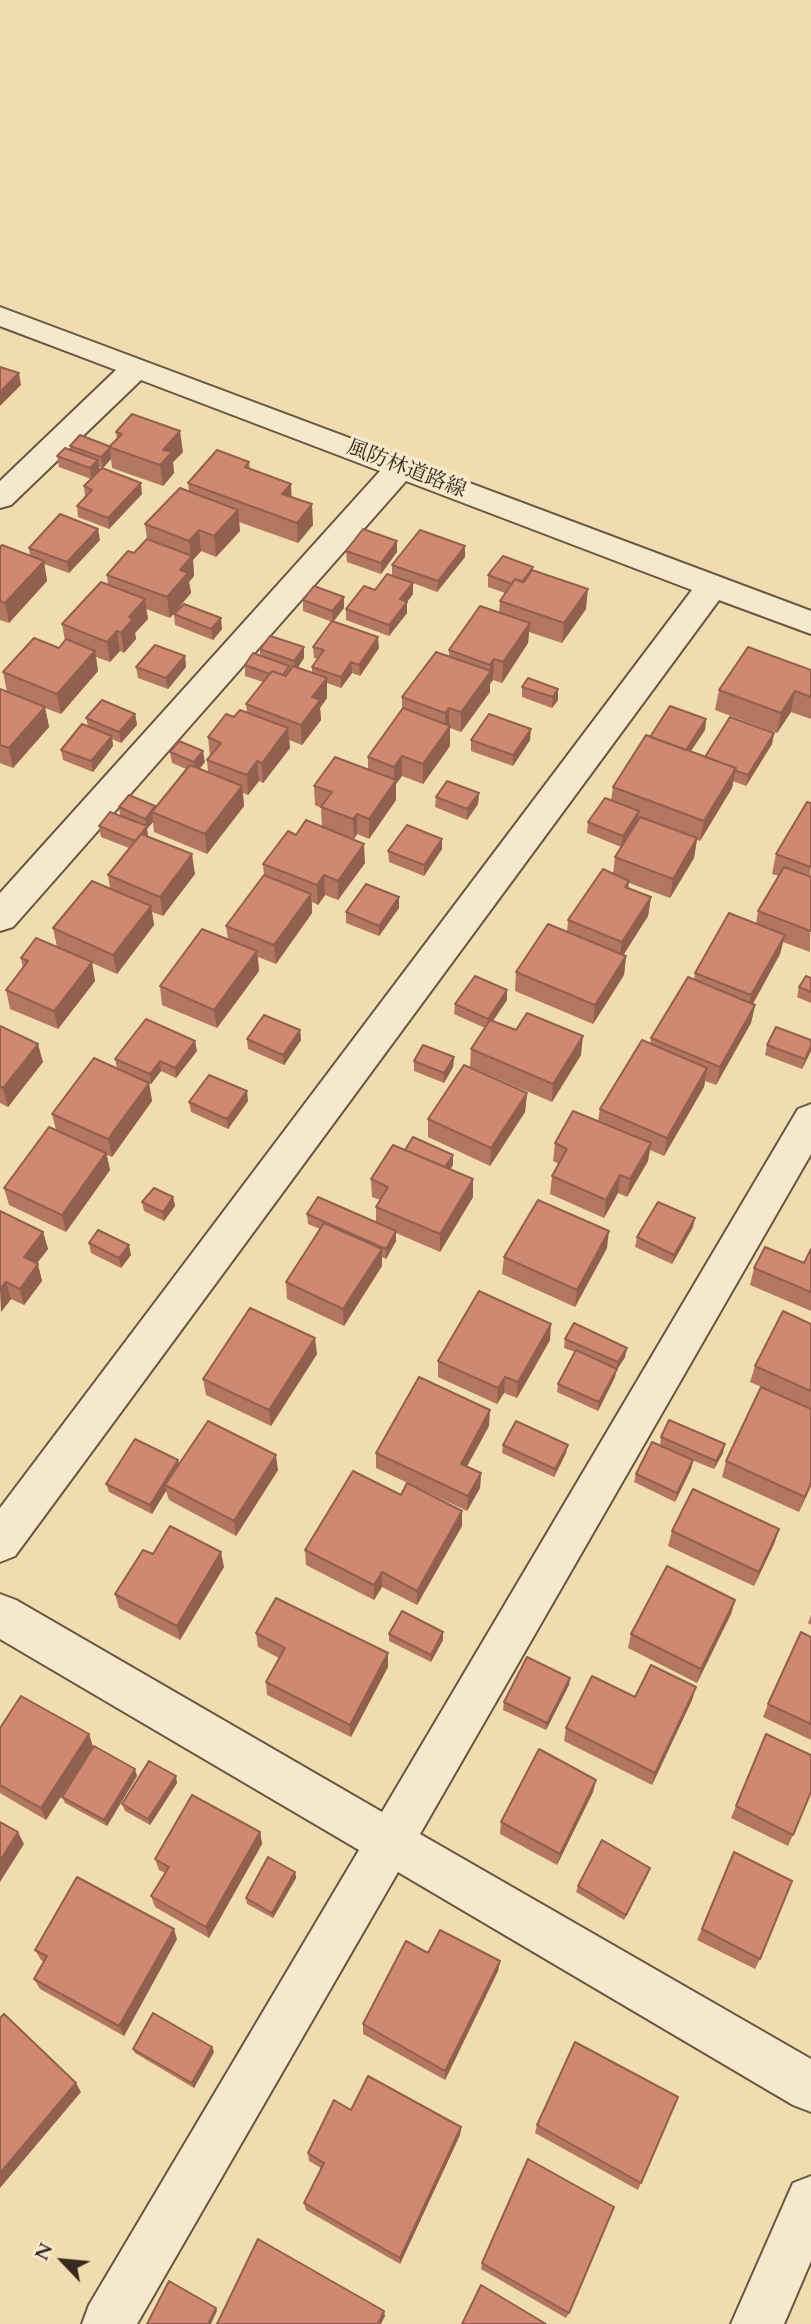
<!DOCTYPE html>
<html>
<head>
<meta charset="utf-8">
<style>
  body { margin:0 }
  #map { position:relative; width:811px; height:2324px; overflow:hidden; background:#f1dcaf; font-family:Cardo,serif }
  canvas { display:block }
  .north { position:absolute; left:28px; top:2226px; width:70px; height:70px; -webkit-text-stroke:5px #f6e8cb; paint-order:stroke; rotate:296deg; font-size:19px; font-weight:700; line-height:28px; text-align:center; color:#392a1e }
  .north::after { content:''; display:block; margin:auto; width:24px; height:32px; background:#392a1e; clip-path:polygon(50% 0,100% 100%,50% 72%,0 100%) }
</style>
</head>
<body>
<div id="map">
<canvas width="811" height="2324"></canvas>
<div class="north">N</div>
</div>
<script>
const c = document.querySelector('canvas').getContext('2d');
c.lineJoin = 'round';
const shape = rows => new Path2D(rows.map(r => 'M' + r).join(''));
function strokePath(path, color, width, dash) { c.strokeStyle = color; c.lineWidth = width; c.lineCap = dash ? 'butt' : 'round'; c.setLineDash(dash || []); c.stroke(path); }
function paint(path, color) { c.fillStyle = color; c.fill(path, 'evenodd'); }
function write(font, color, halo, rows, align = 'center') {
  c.font = font + ' Cardo,"Noto Serif JP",serif'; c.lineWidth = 7; c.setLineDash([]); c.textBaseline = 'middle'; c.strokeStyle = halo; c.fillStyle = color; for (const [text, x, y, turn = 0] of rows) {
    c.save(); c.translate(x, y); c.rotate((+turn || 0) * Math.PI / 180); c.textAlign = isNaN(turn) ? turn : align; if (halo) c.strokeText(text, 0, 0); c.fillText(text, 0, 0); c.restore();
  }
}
const minor = shape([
  [0,307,811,611,811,634,719,600,15,1556,0,1562,0,1508,692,590,406,481,13,927,0,931,0,893,380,471,141,380,11,505,0,508,0,481,116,370,0,326,0,307],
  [811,1104,811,1154,420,1834,811,2059,811,2112,793,2105,398,1872,137,2324,82,2324,89,2305,359,1850,0,1639,0,1594,16,1600,382,1812,798,1109,811,1104],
  [811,2176,811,2261,784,2324,731,2324,793,2183,811,2176]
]);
strokePath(minor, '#675642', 4);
paint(minor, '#f6e8cb');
paint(shape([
  [116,432,183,452,173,462,174,473,163,486,112,468,111,459,103,468,99,467,100,471,142,494,109,529,78,517,77,506,85,496,84,486,91,479,59,467,57,456,71,450,70,446,110,446,117,439],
  [249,462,250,469,292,497,313,525,298,543,239,522,240,531,216,557,201,551,193,560,194,576,189,582,191,593,170,618,146,609,148,619,135,633,136,639,124,653,120,651,110,662,96,657,98,671,61,714,45,708,49,727,13,768,0,763,0,689,7,692,3,672,59,648,65,641,62,624,108,585,107,575,134,553,147,539,145,524,189,491,188,483],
  [100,540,69,573,44,564,47,581,9,623,0,620,0,547,30,556,29,548],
  [346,551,397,552,381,574,347,562],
  [465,557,437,592,413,583,413,594,407,602,407,613,389,636,346,620,346,609,375,590,392,576,392,565],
  [533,570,586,609,562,643,529,632,528,643,502,683,493,680,490,684,490,692,461,732,450,728,450,746,423,784,402,776,396,784,396,800,369,839,357,834,354,839,365,863,338,900,325,895,318,905,312,902,312,913,276,964,258,957,259,971,217,1028,162,1005,160,986,228,939,226,926,264,875,263,864,296,835,322,827,321,808,315,805,314,786,368,769,368,757,402,709,402,697,449,656,449,650,499,613,500,601,505,593,488,587,488,575],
  [303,600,344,608,333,622,379,648,360,676,352,673,341,688,327,683,327,698,320,708,321,720,302,745,289,740,290,748,263,783,259,781,248,795,243,793,244,806,207,854,154,832,153,822,147,829,148,837,195,874,163,916,152,912,154,925,117,974,92,963,95,981,58,1029,10,1009,6,990,23,968,21,958,57,947,53,928,110,888,108,875,129,848,101,837,99,826,120,815,119,807,156,807,186,769,172,763,170,752,205,762,199,769,208,772,207,760,210,757,208,737,234,717,247,713,246,704,263,682,245,676,245,665,260,656,260,649,304,647,304,658,298,667,312,673,312,667,318,659,314,658,313,647,332,622,303,611],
  [174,614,222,629,213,640,175,625],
  [185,656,186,667,168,689,138,678,136,667],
  [811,670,811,719,791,712,777,733,715,710,719,690],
  [522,687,558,689,558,700,552,708,522,697],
  [135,714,137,725,121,743,112,739,113,746,93,772,63,760,61,750,88,726,86,718],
  [706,719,705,730,690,752,705,757,774,733,772,744,746,786,733,781,732,788,700,841,697,840,694,858,670,898,629,883,629,888,651,897,648,916,623,955,626,956,624,975,593,1024,515,991,516,972,567,932,568,920,613,874,615,857,621,847,587,833,588,822,611,801,613,787,650,737],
  [471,740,530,740,513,766,471,751],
  [479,793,478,804,467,820,435,807,436,797],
  [811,803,810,952,783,942,780,954,753,1004,755,1005,751,1023,716,1085,705,1081,704,1087,664,1156,650,1150,648,1161,627,1197,618,1193,604,1218,550,1194,552,1176,559,1164,553,1161,555,1143,598,1121,600,1109,650,1044,651,1038,694,979,695,973,756,924,758,911,779,876,772,874,776,854],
  [442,839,442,849,424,876,389,862,388,851],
  [399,908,379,936,346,923,346,912],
  [811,978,811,1003,797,997,799,987],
  [507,1000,493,1021,581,1055,552,1102,470,1067,471,1049,485,1028,454,1014,455,1004],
  [0,1026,43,1062,8,1107,0,1103],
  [300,1030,301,1040,284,1065,248,1049,247,1039],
  [767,1045,811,1051,802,1069,765,1055],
  [197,1051,176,1078,161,1071,151,1084,149,1084,152,1101,112,1157,107,1155,110,1170,66,1232,9,1205,4,1188,56,1130,52,1114,117,1068,115,1059],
  [454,1057,453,1067,444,1083,414,1071,414,1061],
  [527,1093,525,1112,490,1166,428,1137,428,1119],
  [248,1101,228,1129,191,1112,189,1102],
  [405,1150,453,1155,453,1165,450,1169,473,1197,440,1252,396,1233,396,1241,386,1259,382,1257,382,1266,344,1326,287,1299,286,1282,320,1229,308,1224,307,1214,376,1223,376,1207,380,1200,372,1197,371,1179],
  [173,1197,175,1206,164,1221,144,1211,142,1202],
  [0,1211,43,1232,48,1249,37,1263,42,1281,24,1305,11,1299,1,1312],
  [693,1227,672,1264,635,1247,637,1237],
  [89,1243,131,1255,121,1268,91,1253],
  [607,1248,575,1307,502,1274,504,1257],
  [811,1249,811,1311,750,1285,754,1268,804,1263],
  [811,1324,811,1409,750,1382,755,1366],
  [565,1339,625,1357,616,1371,615,1377,598,1411,557,1392,558,1384,575,1352,564,1348],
  [550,1340,517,1398,504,1393,497,1404,438,1377,438,1361],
  [317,1354,271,1426,206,1395,203,1379],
  [811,1409,811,1486,799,1512,722,1477,726,1461],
  [489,1426,467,1466,481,1473,480,1488,467,1511,376,1468,376,1453],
  [661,1437,723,1453,714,1469,687,1458,693,1460,691,1469,675,1502,634,1482,636,1474,660,1446],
  [503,1445,566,1453,554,1477,502,1453],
  [178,1460,179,1464,278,1470,236,1536,169,1500,166,1491,152,1514,109,1492,106,1484],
  [401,1495,462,1511,462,1526,417,1605,382,1587,374,1600,306,1565,305,1550],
  [779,1529,774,1544,754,1586,668,1546,672,1531],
  [153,1554,224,1567,180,1640,119,1608,115,1594],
  [735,1600,731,1614,697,1683,628,1648,631,1634],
  [811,1615,811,1625,808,1623],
  [443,1632,443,1640,431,1662,389,1641,389,1634],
  [256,1633,388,1653,388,1667,351,1737,267,1695,266,1682,279,1658,258,1647],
  [811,1637,811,1740,763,1717,768,1704],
  [570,1678,569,1685,546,1730,503,1710,504,1702],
  [635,1697,692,1700,652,1785,564,1741,566,1728],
  [0,1728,89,1734,93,1747,46,1820,0,1793],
  [766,1734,793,1835,788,1846,731,1818],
  [137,1776,107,1826,65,1803,62,1797],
  [596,1780,593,1792,557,1865,500,1834,501,1822],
  [177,1783,150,1825,125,1811,122,1804],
  [260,1832,262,1844,209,1938,155,1907,151,1896,165,1873,159,1870,155,1859],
  [734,1852,760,1959,755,1969,697,1940],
  [295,1872,296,1878,273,1918,247,1904,246,1898],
  [648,1874,624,1920,576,1892,578,1886],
  [177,1939,124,2036,40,1989,34,1979,44,1962,41,1960,35,1950],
  [428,1953,500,1961,498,1971,445,2080,363,2034,363,2024],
  [212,2047,214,2052,194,2088,135,2053,133,2049],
  [351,2110,461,2127,460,2135,400,2264,306,2210,304,2203,321,2168,309,2161,308,2153],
  [537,2125,641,2183,638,2190,535,2133],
  [482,2263,569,2313,566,2318,481,2269]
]), '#b37660');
paint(shape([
  [19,373,21,385,0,406,0,392],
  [180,431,183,452,173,462,174,473,163,486,160,465,163,450],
  [109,448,111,459,103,468,101,457],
  [98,460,100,471,91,479,90,468],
  [141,483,142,494,109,529,108,518],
  [291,484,292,504,282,494],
  [312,504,313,525,298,543,297,523],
  [238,510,240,531,216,557,214,536],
  [98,529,100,540,69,573,67,562],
  [199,530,201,551,193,560,194,576,189,582,191,593,170,618,167,597,180,570,191,557,189,541],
  [397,541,397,552,381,574,381,563],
  [465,546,465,557,437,592,438,581],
  [44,561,47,581,9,623,5,603],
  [413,583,413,594,407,602,407,613,389,636,389,625,400,599],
  [588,589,586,609,562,643,564,623],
  [344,597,344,608,333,622,332,611],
  [145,599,148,619,135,633,136,639,124,653,121,633,129,617],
  [221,618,222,629,213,640,211,629],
  [530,623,528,643,502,683,503,662],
  [117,631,120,651,110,662,107,642],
  [378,637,379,648,360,676,359,665],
  [304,647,304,658,295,672,294,661],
  [95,651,98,671,61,714,57,694],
  [185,656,186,667,168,689,166,678],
  [494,659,493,680,490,684,490,692,461,732,461,712,490,673,490,665],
  [351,662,352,673,341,688,341,677],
  [327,678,327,698,320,708,321,720,302,745,301,725,312,697],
  [558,689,558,700,552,708,553,697],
  [795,691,791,712,777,733,781,713],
  [45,707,49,727,13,768,9,748],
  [449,708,449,728,445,733,445,713],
  [135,714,137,725,121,743,119,732],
  [706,719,705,730,683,763,685,752],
  [450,726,450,746,423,784,423,764],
  [288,728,290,748,263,783,262,763],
  [531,729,530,740,513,766,513,755],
  [774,733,772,744,746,786,748,775],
  [112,736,113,746,93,772,91,761],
  [203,751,205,762,196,773,194,762],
  [402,756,402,776,396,784,396,800,369,839,369,819,394,784,394,767],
  [257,761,259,781,248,795,247,775],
  [736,768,732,788,700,841,704,821],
  [242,786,244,806,207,854,205,834],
  [479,793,478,804,467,820,467,809],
  [155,806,152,812,153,822,147,829,148,837,135,841,146,827,145,819],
  [639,811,637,822,621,847,623,836],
  [357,814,357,834,354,839,353,819],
  [697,838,694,858,670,898,673,879],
  [442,839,442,849,424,876,424,865],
  [364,844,365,863,338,900,338,881],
  [192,854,195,874,163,916,160,897],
  [324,875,325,895,318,905,317,885],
  [311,894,312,913,276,964,274,945],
  [399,897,399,908,379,936,379,926],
  [651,897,648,916,619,962,622,942],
  [151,906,154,925,117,974,113,955],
  [785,935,780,954,747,1014,751,995],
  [257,951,259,971,217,1028,214,1010],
  [626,956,624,975,593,1024,595,1005],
  [92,962,95,981,58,1029,54,1011],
  [507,990,507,1000,487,1029,488,1019],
  [755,1005,751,1023,716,1085,720,1067],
  [300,1030,301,1040,284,1065,283,1055],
  [583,1036,581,1055,552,1102,553,1084],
  [195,1041,197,1051,176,1078,175,1068],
  [38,1044,43,1062,8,1107,3,1088],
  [811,1046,811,1051,802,1069,805,1059],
  [454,1057,453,1067,444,1083,444,1073],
  [160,1061,161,1071,151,1084,150,1074],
  [707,1068,704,1087,664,1156,667,1138],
  [149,1083,152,1101,112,1157,108,1139],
  [247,1091,248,1101,228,1129,227,1119],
  [527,1093,525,1112,490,1166,491,1148],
  [651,1143,648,1161,627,1197,630,1179],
  [106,1153,110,1170,66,1232,62,1215],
  [453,1155,453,1165,444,1179,444,1169],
  [620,1175,618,1193,604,1218,606,1200],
  [473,1179,473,1197,440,1252,440,1234],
  [173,1197,175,1206,164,1221,163,1212],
  [695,1218,693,1227,672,1264,674,1255],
  [396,1231,396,1241,386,1259,386,1249],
  [609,1231,607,1248,575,1307,577,1290],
  [43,1232,48,1249,29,1274,24,1257],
  [129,1245,131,1255,121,1268,119,1258],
  [382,1249,382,1266,344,1326,343,1309],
  [38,1264,42,1281,24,1305,20,1289],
  [6,1282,11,1299,1,1312,0,1289],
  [551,1324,550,1340,517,1398,518,1382],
  [315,1338,317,1354,271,1426,269,1410],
  [627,1348,625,1357,616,1371,615,1377,598,1411,599,1402,616,1369,618,1362],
  [505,1377,504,1393,497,1404,498,1388],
  [490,1410,489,1426,460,1479,461,1464],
  [725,1444,723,1453,714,1469,716,1461],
  [568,1445,566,1453,554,1477,555,1469],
  [276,1455,278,1470,236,1536,234,1521],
  [178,1460,180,1469,165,1485,166,1491,152,1514,150,1505],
  [693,1460,691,1469,675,1502,677,1493],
  [481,1473,480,1488,467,1511,468,1496],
  [811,1483,811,1486,799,1512,805,1497],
  [462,1511,462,1526,417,1605,417,1591],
  [779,1529,774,1544,754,1586,759,1572],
  [221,1552,224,1567,180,1640,177,1626],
  [382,1572,382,1587,374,1600,374,1585],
  [735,1600,731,1614,697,1683,701,1669],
  [443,1632,443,1640,431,1662,431,1655],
  [388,1653,388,1667,351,1737,350,1725],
  [570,1678,569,1685,546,1730,547,1723],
  [696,1687,692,1700,652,1785,655,1773],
  [89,1734,93,1747,46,1820,41,1808],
  [135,1769,137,1776,107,1826,104,1820],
  [176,1776,177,1783,150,1825,148,1819],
  [596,1780,593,1792,557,1865,560,1854],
  [18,1832,24,1844,0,1882,0,1861],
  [260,1832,262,1844,209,1938,206,1927],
  [650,1868,648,1874,624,1920,626,1915],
  [295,1872,296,1878,273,1918,272,1913],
  [174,1929,177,1939,124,2036,119,2026],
  [500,1961,498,1971,445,2080,445,2071],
  [212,2047,214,2052,194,2088,192,2083],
  [76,2083,81,2092,0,2188,0,2173],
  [461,2127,460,2135,400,2264,400,2258],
  [216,2308,217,2311,211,2324,208,2324],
  [384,2311,385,2316,381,2324,378,2324]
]), '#92604e');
const building = shape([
  [0,367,19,373,0,392,0,367],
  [132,414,180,431,163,450,172,452,160,465,109,447,122,434,116,432,132,414],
  [80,435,111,447,101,457,70,446,80,435],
  [65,448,98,460,90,468,57,456,65,448],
  [217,450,249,462,245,467,291,484,282,494,312,504,297,523,188,483,217,450],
  [102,468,141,483,108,518,77,506,92,490,84,486,102,468],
  [180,488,238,510,214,536,199,530,189,541,145,524,180,488],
  [60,514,98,529,67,562,29,548,60,514],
  [363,529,397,541,381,563,346,551,363,529],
  [420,530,465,546,438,581,392,565,420,530],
  [147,539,192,556,180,570,188,573,167,597,107,575,128,551,134,553,147,539],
  [2,545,44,561,5,603,0,601,0,547,2,545],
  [503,556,533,567,522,582,515,579,512,584,488,575,503,556],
  [532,570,588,589,564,623,500,601,515,579,524,582,532,570],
  [387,574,413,583,400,599,407,602,389,625,346,609,364,586,375,590,387,574],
  [101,582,145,599,129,617,133,619,121,633,117,631,107,642,62,624,101,582],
  [314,586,344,597,332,611,303,600,314,586],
  [184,604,221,618,211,629,174,614,184,604],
  [480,606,530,623,503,662,494,659,490,665,449,650,480,606],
  [332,621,378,637,359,665,351,662,341,677,312,667,324,650,313,647,332,621],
  [270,636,304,647,294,661,260,649,270,636],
  [34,638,59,648,66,639,95,651,57,694,3,672,34,638],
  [155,645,185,656,166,678,136,667,155,645],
  [748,647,811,670,811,697,795,691,781,713,719,690,748,647],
  [436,652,491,671,461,712,449,708,445,713,402,697,436,652],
  [253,653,289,666,283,675,272,671,270,674,245,665,253,653],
  [293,666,327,678,312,697,320,700,301,725,246,704,272,671,286,676,293,666],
  [528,678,558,689,553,697,522,687,528,678],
  [0,689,45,707,9,748,0,745,0,689],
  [102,700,135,714,119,732,86,718,102,700],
  [670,706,706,719,686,750,650,737,670,706],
  [403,708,450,726,423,764,402,756,394,767,368,757,403,708],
  [240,710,288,728,262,763,257,761,247,775,207,760,221,743,208,737,226,714,234,717,240,710],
  [489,714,531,729,513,755,471,740,489,714],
  [730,717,774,733,748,775,734,770,736,768,705,757,730,717],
  [82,724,112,736,91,761,61,750,82,724],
  [646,735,736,768,704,821,613,787,646,735],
  [179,741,203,751,194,762,170,752,179,741],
  [335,757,396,780,369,819,357,814,353,819,321,807,332,792,314,786,335,757],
  [190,765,242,786,205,834,152,812,190,765],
  [447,781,479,793,467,809,436,797,447,781],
  [129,795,155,806,145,819,119,807,129,795],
  [605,798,639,811,623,836,588,822,605,798],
  [807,802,811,803,811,867,776,854,807,802],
  [110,812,147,826,135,841,99,826,110,812],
  [640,817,697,838,673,879,615,857,640,817],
  [306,820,364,844,338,881,324,875,317,885,263,864,288,831,296,835,306,820],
  [407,825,442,839,424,865,388,851,407,825],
  [141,834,192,854,160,897,108,875,141,834],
  [784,867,811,877,811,931,758,911,784,867],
  [603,869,629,881,625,887,651,897,622,942,568,920,603,869],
  [264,875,311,894,274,945,226,926,264,875],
  [92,881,151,906,113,955,53,928,92,881],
  [366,884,399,897,379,926,346,912,366,884],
  [729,913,785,935,751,995,695,973,729,913],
  [548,924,626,956,595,1005,516,972,548,924],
  [202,929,257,951,214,1010,160,986,202,929],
  [36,938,92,962,54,1011,6,990,28,961,21,958,36,938],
  [475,976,507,990,488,1019,455,1004,475,976],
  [806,976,811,978,811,992,799,987,806,976],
  [688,977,755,1005,720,1067,651,1038,688,977],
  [527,1013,583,1036,553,1084,471,1049,490,1020,516,1030,527,1013],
  [264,1015,300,1030,283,1055,247,1039,264,1015],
  [146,1019,195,1041,175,1068,160,1061,150,1074,115,1059,146,1019],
  [0,1026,38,1044,3,1088,0,1087,0,1026],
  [776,1027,811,1040,811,1046,805,1059,767,1045,776,1027],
  [642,1040,707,1068,667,1138,600,1109,642,1040],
  [423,1045,454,1057,444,1073,414,1061,423,1045],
  [94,1058,149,1083,108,1139,52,1114,94,1058],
  [464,1065,527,1093,491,1148,428,1119,464,1065],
  [209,1075,247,1091,227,1119,189,1102,209,1075],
  [573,1111,651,1143,630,1179,620,1175,606,1200,552,1176,567,1149,555,1143,573,1111],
  [49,1127,106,1153,62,1215,4,1188,49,1127],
  [413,1137,453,1155,445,1167,405,1150,413,1137],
  [393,1145,473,1179,440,1234,376,1207,388,1187,371,1179,393,1145],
  [154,1188,173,1197,163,1212,142,1202,154,1188],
  [318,1197,396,1231,386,1249,307,1214,318,1197],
  [538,1200,609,1231,577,1290,504,1257,538,1200],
  [658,1202,695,1218,674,1255,637,1237,658,1202],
  [0,1211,43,1232,24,1257,38,1264,20,1289,6,1282,0,1289,0,1211],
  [324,1223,382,1249,343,1309,286,1282,324,1223],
  [98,1230,129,1245,119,1258,89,1243,98,1230],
  [765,1247,804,1263,811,1249,811,1292,754,1268,765,1247],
  [479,1291,551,1324,518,1382,505,1377,498,1388,438,1361,479,1291],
  [250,1308,315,1338,269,1410,203,1379,250,1308],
  [783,1311,811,1324,811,1391,755,1366,783,1311],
  [574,1323,627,1348,618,1362,565,1339,574,1323],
  [576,1350,617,1369,599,1402,558,1384,576,1350],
  [419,1377,490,1410,461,1464,481,1473,468,1496,376,1453,419,1377],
  [761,1387,811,1409,811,1483,805,1497,726,1461,761,1387],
  [669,1420,725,1444,716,1461,661,1437,669,1420],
  [208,1421,276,1455,234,1521,165,1485,208,1421],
  [516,1421,568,1445,555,1469,503,1445,516,1421],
  [135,1439,178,1460,150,1505,106,1484,135,1439],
  [652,1442,693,1460,677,1493,636,1474,652,1442],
  [353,1471,401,1495,407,1483,462,1511,417,1591,382,1572,374,1585,305,1550,353,1471],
  [693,1489,779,1529,759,1572,672,1531,693,1489],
  [170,1526,221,1552,177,1626,115,1594,143,1550,153,1554,170,1526],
  [667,1566,735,1600,701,1669,631,1634,667,1566],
  [276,1598,388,1653,350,1725,266,1682,285,1648,256,1633,276,1598],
  [402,1611,443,1632,431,1655,389,1634,402,1611],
  [801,1632,811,1637,811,1724,768,1704,801,1632],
  [527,1657,570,1678,547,1723,504,1702,527,1657],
  [651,1665,696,1687,655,1773,566,1728,592,1676,635,1697,651,1665],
  [21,1696,89,1734,41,1808,0,1785,0,1728,21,1696],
  [766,1734,811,1755,811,1792,793,1835,736,1806,766,1734],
  [94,1746,135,1769,104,1820,62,1797,94,1746],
  [539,1749,596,1780,560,1854,501,1822,539,1749],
  [149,1761,176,1776,148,1819,122,1804,149,1761],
  [192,1795,260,1832,206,1927,151,1896,169,1867,155,1859,192,1795],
  [0,1822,18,1832,0,1861,0,1822],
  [602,1840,650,1868,626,1915,578,1886,602,1840],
  [734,1852,792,1881,760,1959,702,1929,734,1852],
  [268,1857,295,1872,272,1913,246,1898,268,1857],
  [77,1877,174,1929,119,2026,34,1979,47,1956,35,1950,77,1877],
  [440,1930,500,1961,445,2071,363,2024,406,1941,428,1953,440,1930],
  [153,2013,212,2047,192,2083,133,2049,153,2013],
  [4,2014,76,2083,0,2173,0,2018,4,2014],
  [575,2042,678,2097,641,2183,537,2125,575,2042],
  [368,2076,461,2127,400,2258,304,2203,324,2163,308,2153,334,2100,351,2110,368,2076],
  [528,2159,614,2207,569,2313,482,2263,528,2159],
  [258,2239,384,2311,378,2324,217,2324,258,2239],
  [169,2281,216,2308,208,2324,147,2324,169,2281],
  [481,2285,546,2324,462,2324,481,2285]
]);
paint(building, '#d08970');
strokePath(building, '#92604e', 2);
write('21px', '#392a1e', '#f6e8cb', [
  ["風防林道路線",406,470,21]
]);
</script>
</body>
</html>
